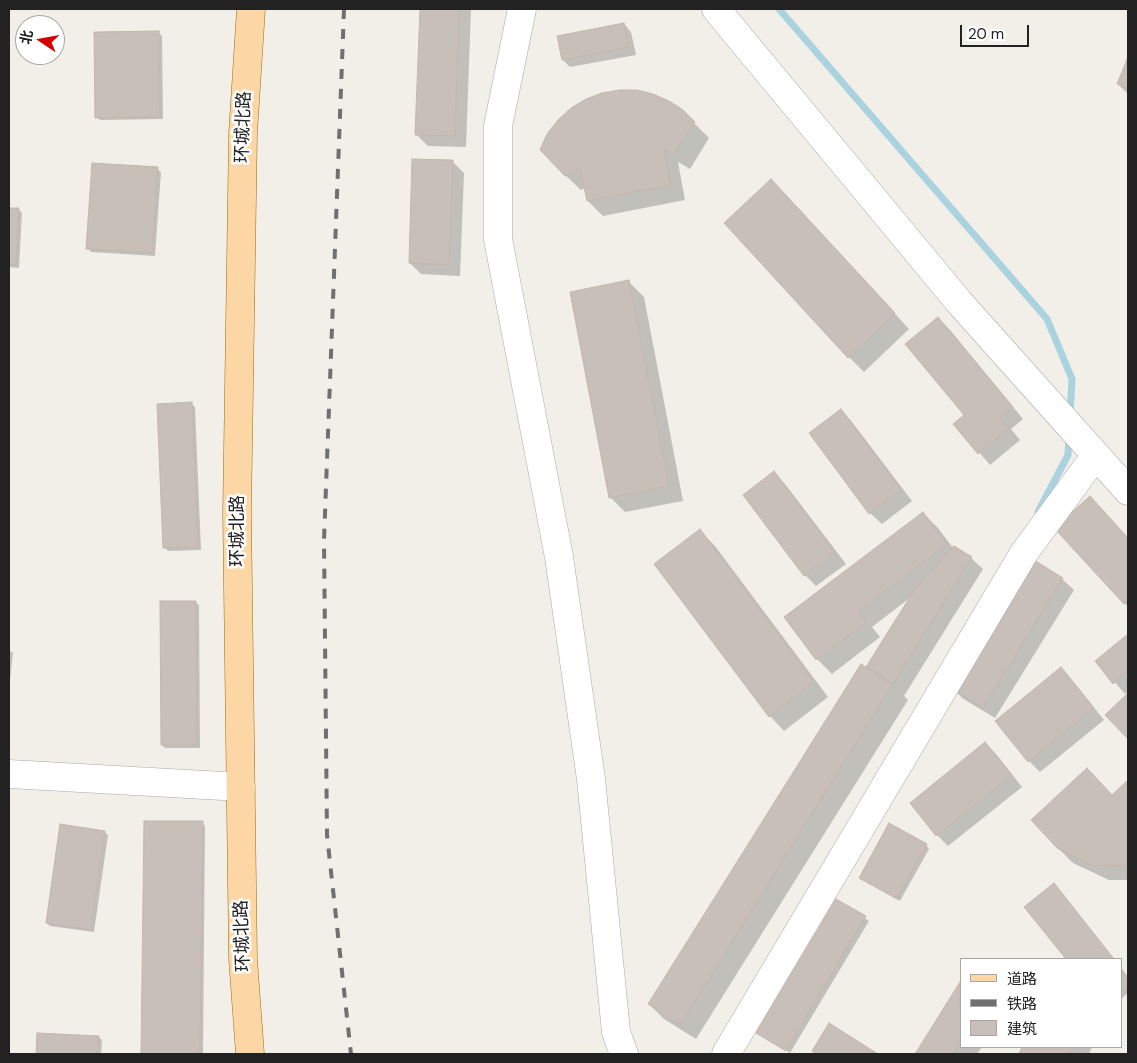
<!DOCTYPE html>
<html>
<head>
<meta charset="utf-8">
<style>
  body { margin:0 }
  #map { position:relative; width:1137px; height:1063px; overflow:hidden; background:#f2efe9; font-family:"DM Sans","Noto Sans SC",sans-serif }
  canvas { display:block }
  .frame { position:absolute; inset:0; border:10px solid #222; pointer-events:none }
  .legend { position:absolute; left:960px; top:958px; width:162px; height:90px; box-sizing:border-box; background:#fff; border:1px solid #a7a7a7; margin:0; padding:6px 9px; list-style:none; font-size:15px; color:#222 }
  .legend li { display:flex; align-items:center; gap:10px; height:25px }
  .legend b { width:25px; border:1px solid #a7a7a7 }
  .north { position:absolute; left:15px; top:15px; width:50px; height:50px; box-sizing:border-box; background:#fff; border:1px solid #a7a7a7; border-radius:50%; rotate:282deg; font-size:14px; font-weight:700; line-height:20px; text-align:center; color:#222 }
  .north::after { content:''; display:block; margin:auto; width:18px; height:22px; background:#d40000; clip-path:polygon(50% 0,100% 100%,50% 72%,0 100%) }
  .scale { position:absolute; left:960px; top:25px; width:69px; height:22px; box-sizing:border-box; border:2px solid #222; border-top:0; padding-left:6px; font-size:15px; line-height:18px; white-space:nowrap; color:#222; -webkit-text-stroke:4px #fff; paint-order:stroke }
</style>
</head>
<body>
<div id="map">
<canvas width="1137" height="1063"></canvas>
<div class="frame"></div>
<ul class="legend">
<li><b style="height:6px;background:#fcd6a4"></b>道路</li>
<li><b style="height:6px;background:#707070"></b>铁路</li>
<li><b style="height:14px;background:#c7bfb8"></b>建筑</li>
</ul>
<div class="north">北</div>
<div class="scale">20 m</div>
</div>
<script>
const c = document.querySelector('canvas').getContext('2d');
c.lineJoin = 'round';
function paint(path, color) { c.fillStyle = color; c.fill(path, 'evenodd'); }
const shape = rows => new Path2D(rows.map(r => 'M' + r).join(''));
function strokePath(path, color, width, dash) { c.strokeStyle = color; c.lineWidth = width; c.lineCap = dash ? 'butt' : 'round'; c.setLineDash(dash || []); c.stroke(path); }
function write(font, color, halo, rows, align = 'center') {
  c.font = font + ' "DM Sans","Noto Sans SC",sans-serif'; c.lineWidth = 5; c.setLineDash([]); c.textBaseline = 'middle'; c.strokeStyle = halo; c.fillStyle = color; for (const [text, x, y, turn = 0] of rows) {
    c.save(); c.translate(x, y); c.rotate((+turn || 0) * Math.PI / 180); c.textAlign = isNaN(turn) ? turn : align; if (halo) c.strokeText(text, 0, 0); c.fillText(text, 0, 0); c.restore();
  }
}
paint(shape([
  [421,9,471,9,466,147,428,146,416,134],
  [624,24,631,32,636,55,570,67,563,60],
  [158,32,162,36,163,119,100,120,96,117],
  [1128,60,1128,94,1118,84],
  [682,111,709,138,690,169,678,162,685,200,603,216,588,201,585,188,581,190,565,175],
  [452,161,464,173,460,276,421,274,410,263],
  [157,169,161,172,155,256,91,252,88,248],
  [786,195,909,329,864,372,849,357],
  [9,209,18,209,22,213,19,268,9,267],
  [629,282,644,297,683,501,625,512,610,497],
  [938,319,950,330,1023,419,1011,429,1020,440,990,465,955,424,965,415],
  [191,404,195,407,201,550,168,551,165,548],
  [841,410,852,422,912,501,882,524,870,513],
  [774,473,785,484,846,564,816,586,805,575],
  [1101,509,1128,539,1128,607,1056,528],
  [923,513,938,528,953,548,954,547,971,558,983,569,904,696,908,700,696,1039,664,1019,649,1004,867,669,911,597,872,627,880,637,832,674,817,659],
  [700,531,715,546,828,697,784,731,770,716],
  [1062,579,1074,590,995,718,962,698,951,686],
  [195,602,199,605,200,748,165,748,162,745],
  [1128,635,1128,692,1125,694,1097,661],
  [9,650,13,653,9,691],
  [1061,669,1072,680,1104,720,1040,772,1029,761],
  [985,743,996,754,1022,787,948,846,937,835,911,803],
  [1128,782,1128,880,1109,880,1073,863,1057,847],
  [145,822,202,823,205,826,203,1054,143,1054],
  [104,832,108,835,94,932,50,926,47,923],
  [926,845,929,849,900,901,861,878],
  [837,900,869,921,790,1053,758,1033],
  [1121,969,1128,978,1128,993,1121,999],
  [961,984,961,1047,982,1047,977,1054,916,1054],
  [830,1025,876,1054,817,1054,814,1051],
  [39,1034,98,1037,102,1040,101,1054,38,1054],
  [1023,1047,1092,1047,1089,1054,1020,1054]
]), '#0003');
strokePath(shape([
  [779,9,1047,319,1072,379,1070,416],
  [1038,512,1068,455,1069,437]
]), '#aad3df', 7);
const building = shape([
  [420,9,459,9,455,136,415,135,420,9],
  [624,23,629,47,562,60,557,36,624,23],
  [159,31,160,117,95,118,94,32,159,31],
  [1128,57,1128,89,1117,84,1128,57],
  [620,90,637,90,653,94,669,101,683,110,695,122,674,155,664,149,671,185,587,201,580,168,565,176,540,150,547,134,558,120,571,108,586,99,602,93,620,90],
  [412,159,453,160,449,265,409,263,412,159],
  [92,163,158,167,152,253,86,249,92,163],
  [771,179,895,313,848,358,724,223,771,179],
  [9,208,19,208,16,265,9,264,9,208],
  [629,280,669,486,609,498,570,292,629,280],
  [938,317,1013,407,1000,417,1009,428,978,454,953,424,964,415,905,344,938,317],
  [192,402,198,547,163,548,157,404,192,402],
  [841,409,901,489,869,514,809,433,841,409],
  [774,471,835,552,804,576,743,495,774,471],
  [1090,496,1128,538,1128,600,1124,604,1054,528,1090,496],
  [923,512,947,544,858,611,866,622,816,660,784,617,923,512],
  [700,529,814,682,769,717,654,564,700,529],
  [954,546,972,557,893,684,866,667,913,592,954,546],
  [1029,557,1063,578,983,708,949,687,1029,557],
  [160,601,196,601,197,745,161,745,160,601],
  [1128,634,1128,671,1113,684,1095,661,1128,634],
  [861,664,893,684,680,1025,648,1004,861,664],
  [1061,667,1094,708,1028,762,995,721,1061,667],
  [1128,693,1128,739,1105,715,1128,693],
  [985,742,1012,775,936,836,910,803,985,742],
  [1087,768,1112,795,1128,780,1128,865,1093,866,1057,848,1031,820,1087,768],
  [144,821,203,821,200,1054,141,1054,144,821],
  [889,823,927,844,897,899,859,878,889,823],
  [60,824,105,831,91,930,46,923,60,824],
  [1054,883,1114,959,1066,959,1024,907,1054,883],
  [836,899,866,916,786,1051,756,1033,836,899],
  [1121,968,1128,978,1128,988,1121,994,1121,968],
  [960,982,961,1041,953,1054,915,1054,960,982],
  [829,1023,878,1054,817,1054,812,1051,829,1023],
  [37,1033,99,1036,98,1054,36,1054,37,1033],
  [1022,1047,1071,1047,1068,1054,1019,1054,1022,1047]
]);
paint(building, '#c7bfb8');
strokePath(building, '#c4b6ab', 1);
const street = shape([
  [522,9,498,126,498,239,559,557,591,779,616,1032,624,1054],
  [716,9,959,302,1128,491],
  [9,774,241,787],
  [726,1054,1024,553,1096,455]
]);
const primary = shape([
  [250,1054,243,959,237,513,243,133,251,9]
]);
strokePath(street, '#a9a9a9', 29);
strokePath(primary, '#a06b00', 29);
strokePath(street, '#fff', 28);
strokePath(primary, '#fcd6a4', 28);
strokePath(shape([
  [344,9,324,540,327,835,351,1054]
]), '#707070', 4, [10, 10]);
write('18px', '#222', '#fff', [
  ["环城北路",244,127,-88],
  ["环城北路",238,531,-90],
  ["环城北路",243,936,-92]
]);
</script>
</body>
</html>
